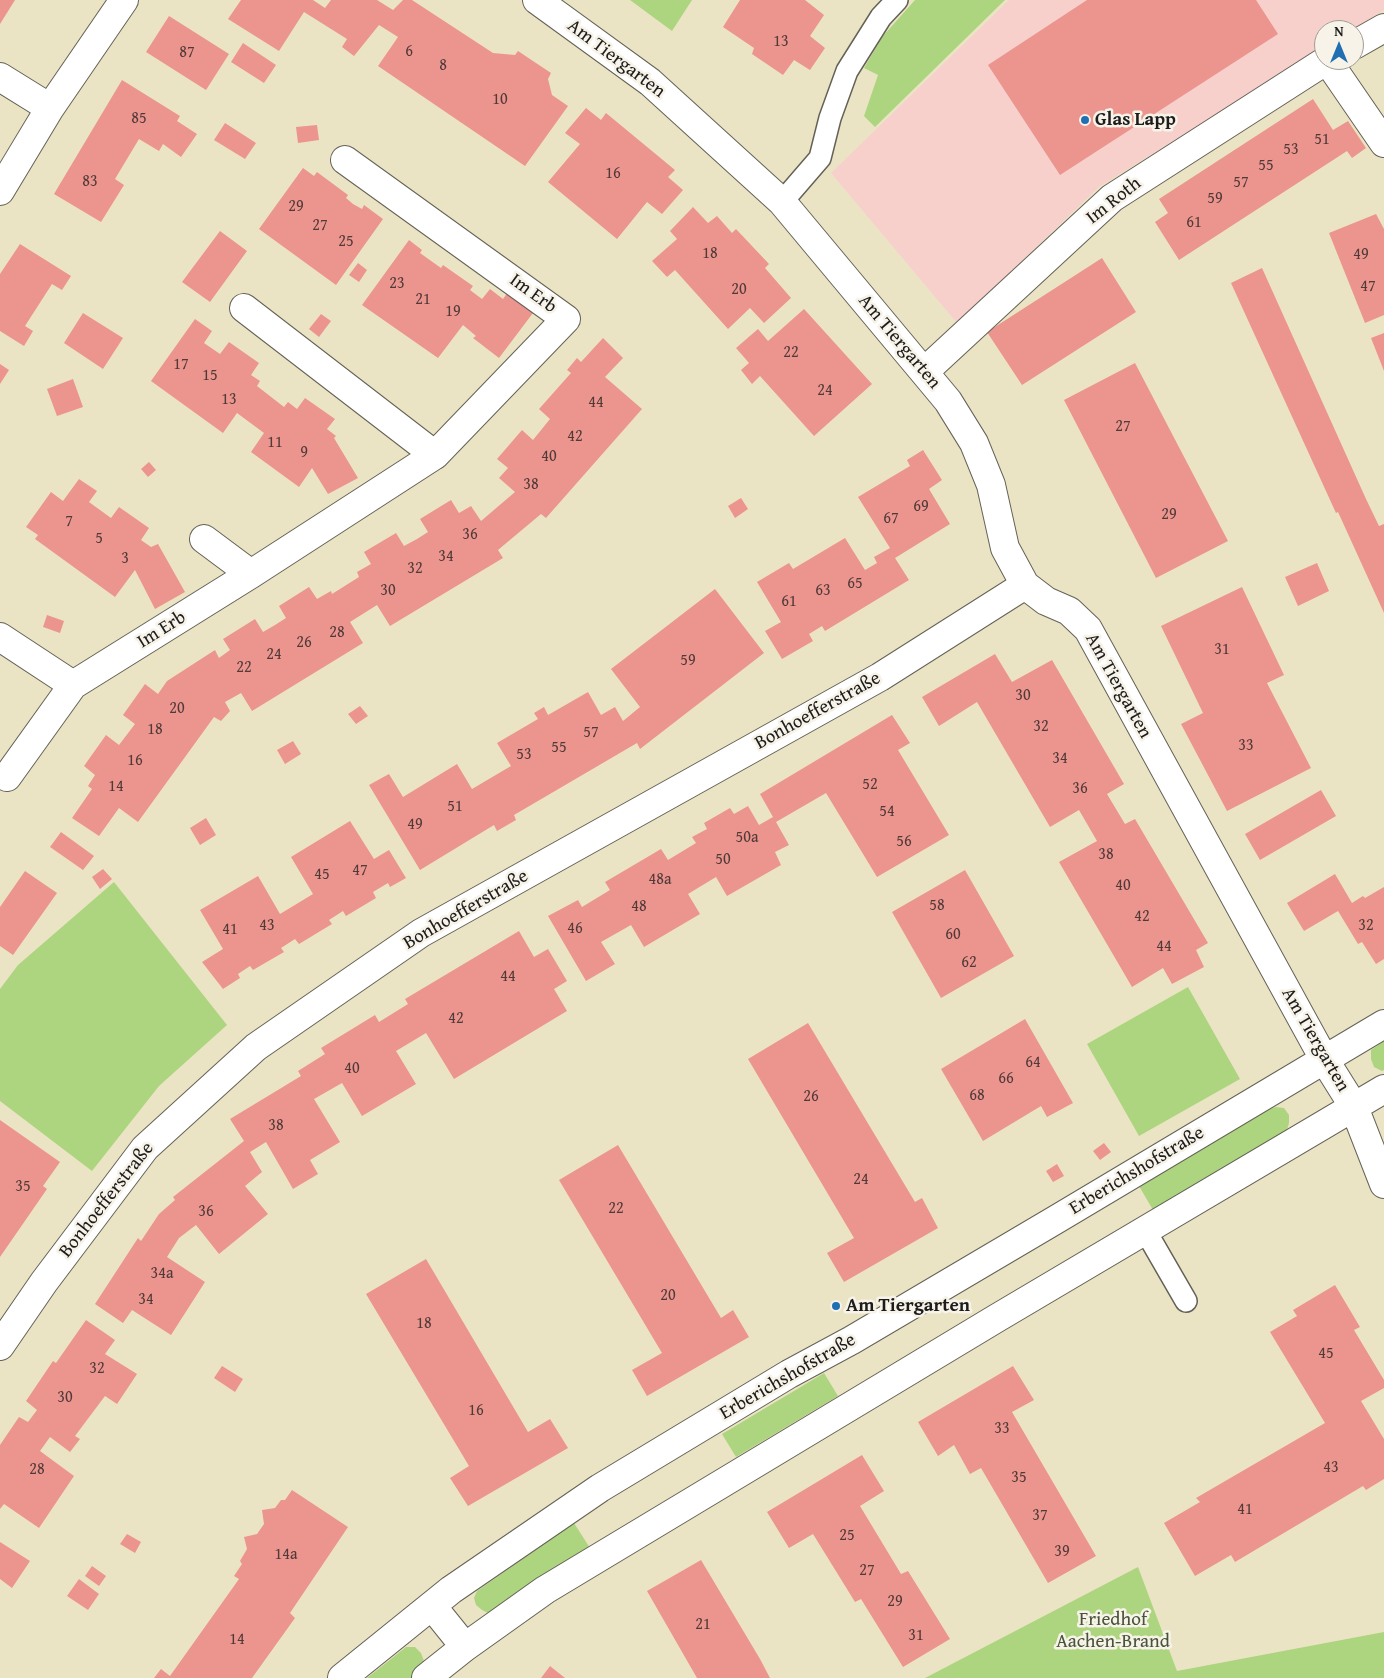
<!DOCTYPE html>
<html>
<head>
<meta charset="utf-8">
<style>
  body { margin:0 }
  #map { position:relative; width:1384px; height:1678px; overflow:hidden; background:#ebe4c4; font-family:"Gentium Book Plus",serif }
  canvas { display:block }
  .north { position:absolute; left:1314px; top:20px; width:50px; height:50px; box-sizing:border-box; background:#f7f3e8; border:1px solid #9f9d96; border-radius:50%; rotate:0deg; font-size:14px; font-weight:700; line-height:20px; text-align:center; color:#1c1c1c }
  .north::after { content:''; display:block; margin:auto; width:18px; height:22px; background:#1f6fb2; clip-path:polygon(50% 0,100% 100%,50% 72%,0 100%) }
</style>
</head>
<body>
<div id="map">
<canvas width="1384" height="1678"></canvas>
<div class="north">N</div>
</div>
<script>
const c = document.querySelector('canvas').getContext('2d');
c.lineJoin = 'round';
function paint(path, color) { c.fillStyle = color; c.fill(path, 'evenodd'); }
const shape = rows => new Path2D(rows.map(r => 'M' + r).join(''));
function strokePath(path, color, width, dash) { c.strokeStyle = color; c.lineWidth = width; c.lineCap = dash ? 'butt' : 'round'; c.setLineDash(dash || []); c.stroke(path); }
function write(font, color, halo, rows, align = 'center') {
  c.font = font + ' "Gentium Book Plus",serif'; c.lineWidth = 5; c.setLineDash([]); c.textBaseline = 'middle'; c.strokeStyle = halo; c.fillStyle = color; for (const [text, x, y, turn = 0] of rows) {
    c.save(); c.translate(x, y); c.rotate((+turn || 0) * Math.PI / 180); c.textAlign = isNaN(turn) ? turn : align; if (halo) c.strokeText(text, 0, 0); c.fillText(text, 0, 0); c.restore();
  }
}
paint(shape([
  [1009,0,1384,0,1384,10,1352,30,1324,30,1324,47,1099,187,957,323,831,173]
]), '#f7d0cc');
paint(shape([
  [630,0,692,0,672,31],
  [915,0,1005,0,875,127,864,116,878,75,864,68,883,36],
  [114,882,227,1025,159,1086,92,1171,0,1101,0,989,18,965],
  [1188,987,1240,1079,1139,1136,1087,1044],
  [1384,1041,1384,1070,1382,1071,1374,1067,1371,1059,1371,1050],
  [1276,1107,1284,1108,1289,1115,1289,1123,1287,1130,1153,1210,1139,1186,1266,1110],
  [824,1373,838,1396,736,1457,722,1434],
  [574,1523,590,1548,495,1612,488,1613,482,1610,476,1605,474,1598,477,1591],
  [1138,1567,1177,1671,1384,1632,1384,1678,925,1678],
  [406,1647,415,1647,421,1653,424,1661,420,1671,411,1678,367,1678]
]), '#add57f');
paint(shape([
  [0,0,15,0,0,24],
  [241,0,313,0,325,8,331,0,377,0,393,10,403,0,412,0,493,53,515,55,518,51,551,73,548,79,552,95,568,106,525,166,378,66,398,37,379,25,354,56,342,47,347,39,304,12,279,51,228,19],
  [740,0,805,0,824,15,810,36,825,48,810,70,794,60,783,75,752,54,754,48,723,27],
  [1087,0,1256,0,1278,34,1060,175,988,65],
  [169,16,229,54,206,90,146,52],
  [243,43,276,65,264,83,231,62],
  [122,80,180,116,177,121,197,134,181,157,163,144,159,151,139,139,115,179,124,185,101,222,54,194],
  [1313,99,1333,130,1348,121,1366,148,1352,158,1347,151,1179,260,1155,222,1168,213,1159,199],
  [586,108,601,120,606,113,675,170,668,177,683,190,662,214,647,202,617,239,548,182,580,144,565,133],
  [225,123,256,143,245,159,214,140],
  [317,125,319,140,298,143,296,127],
  [303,168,314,176,317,172,348,195,346,198,353,204,362,209,364,205,383,219,336,285,259,229],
  [693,207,708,223,717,216,732,233,736,229,769,264,765,268,791,298,764,323,750,308,728,329,675,270,667,277,652,261,677,239,670,231],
  [1376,214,1384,229,1384,315,1365,323,1329,233],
  [220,231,247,251,210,302,182,282],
  [409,240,422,250,420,253,441,268,443,265,473,286,470,290,482,299,490,289,503,299,513,285,539,305,499,358,473,338,476,336,463,325,438,358,362,305],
  [20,244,71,276,62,290,52,284,25,326,33,331,24,346,0,331,0,274],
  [1102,258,1136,312,1022,385,987,332],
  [358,263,367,270,359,282,349,275],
  [1262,268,1366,499,1379,526,1384,524,1384,613,1338,512,1336,513,1231,283],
  [804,309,872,384,814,436,760,376,752,384,741,370,749,363,736,348,758,329,768,341],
  [83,313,123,338,103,369,64,343],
  [321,314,331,321,319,337,309,329],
  [195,319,212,331,204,343,220,354,229,342,259,363,251,375,260,381,257,386,284,407,288,402,297,409,305,398,335,419,327,429,336,436,334,438,358,478,328,494,312,468,299,487,251,452,264,433,237,413,223,433,151,381],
  [1384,333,1384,371,1371,338],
  [603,338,623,358,605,377,642,409,546,518,541,514,498,550,503,558,390,626,377,605,350,622,363,643,252,711,241,693,225,702,230,711,221,721,214,717,138,822,119,808,99,836,72,818,92,789,88,786,95,775,84,766,106,735,119,745,135,724,123,715,145,684,158,694,167,681,215,650,219,658,230,650,223,639,255,619,263,632,275,625,286,618,279,606,309,587,317,599,331,591,332,594,359,577,357,572,371,564,364,552,396,533,404,546,417,539,428,532,420,519,451,500,459,513,471,506,481,521,515,492,499,478,508,468,497,459,522,430,533,440,550,419,539,409,571,373,567,370,577,358,581,362],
  [1135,363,1228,541,1156,578,1064,400],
  [0,364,9,370,0,384],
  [73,379,83,407,57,416,47,389],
  [923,450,942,480,929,489,950,524,895,558,909,580,825,631,822,626,809,634,813,641,782,659,765,631,781,622,757,582,789,563,793,569,845,538,865,570,877,563,874,557,890,548,858,497,910,466,907,460],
  [149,462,156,470,148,477,141,469],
  [79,479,97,491,89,502,111,518,119,507,149,528,141,540,151,547,158,544,185,592,155,609,135,570,115,597,35,539,38,535,26,527,51,492,63,501],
  [741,498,748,509,735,518,728,506],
  [1317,563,1329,591,1298,606,1285,577],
  [1242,587,1284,675,1267,683,1311,768,1227,811,1181,724,1203,713,1161,626],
  [715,589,764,653,640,749,637,743,514,815,516,820,497,831,494,825,420,870,369,785,389,774,403,797,457,764,472,789,511,766,497,743,538,719,534,713,544,707,548,715,588,692,601,715,615,707,623,721,640,707,611,669],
  [47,615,64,621,60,633,43,627],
  [995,654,1012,682,1052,660,1124,784,1107,794,1125,824,1135,819,1208,943,1196,950,1204,967,1172,984,1163,968,1132,987,1059,862,1097,841,1079,810,1050,827,977,702,939,726,922,697],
  [360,706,368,716,356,724,348,714],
  [892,715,910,743,898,750,949,835,877,877,826,793,776,822,789,845,775,852,781,865,727,896,716,877,688,894,700,914,644,947,631,925,601,942,615,964,586,981,548,916,578,900,582,907,610,890,605,882,661,849,668,860,696,843,692,837,707,829,704,823,730,808,734,814,748,806,759,825,773,817,760,794],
  [293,741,301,754,285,764,277,750],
  [1321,790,1336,816,1260,860,1245,834],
  [206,818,216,835,200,845,190,828],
  [350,821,374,859,389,850,406,878,390,887,388,883,373,892,376,898,346,916,343,911,329,920,332,924,299,944,295,939,281,948,284,952,253,970,250,966,238,974,240,978,223,989,202,962,223,949,200,910,258,876,280,914,313,894,291,857],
  [61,832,94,856,83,870,50,847],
  [103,869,112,879,100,889,92,877],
  [965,870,1014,956,941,998,892,912],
  [25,871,57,893,13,955,0,946,0,907],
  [1335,874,1352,903,1363,896,1365,898,1384,887,1384,959,1376,964,1362,942,1358,944,1338,911,1304,931,1287,903],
  [519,931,534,957,548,949,567,981,554,989,567,1011,454,1079,426,1033,396,1051,416,1084,362,1116,342,1083,314,1099,340,1142,310,1160,318,1174,293,1189,266,1142,250,1152,262,1172,245,1186,268,1214,219,1254,196,1225,179,1238,167,1257,205,1282,171,1335,132,1310,123,1323,95,1304,138,1238,141,1241,159,1214,175,1200,173,1197,244,1141,230,1119,301,1076,298,1071,325,1054,321,1048,375,1015,379,1022,408,1004,405,999],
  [1025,1019,1073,1103,1047,1117,1041,1106,983,1141,941,1069],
  [808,1023,915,1202,922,1198,938,1228,844,1282,827,1253,854,1238,748,1059],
  [0,1120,60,1162,43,1186,47,1189,0,1257],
  [1104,1143,1111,1152,1100,1160,1093,1151],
  [618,1145,721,1318,733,1310,749,1337,647,1396,632,1370,662,1353,559,1180],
  [1057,1164,1064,1176,1053,1182,1046,1171],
  [426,1259,528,1432,550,1419,568,1448,468,1506,450,1478,469,1466,366,1294],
  [1335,1285,1360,1327,1354,1330,1384,1380,1384,1388,1361,1401,1384,1439,1384,1479,1366,1490,1363,1486,1235,1562,1231,1555,1195,1576,1164,1523,1200,1502,1196,1498,1325,1423,1270,1332,1297,1316,1293,1310],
  [86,1320,115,1340,105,1354,137,1374,117,1404,105,1396,75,1436,80,1439,70,1452,50,1437,40,1451,74,1476,39,1528,4,1504,0,1509,0,1445,19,1417,28,1422,37,1410,26,1401,53,1361,56,1363],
  [222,1366,243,1379,235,1392,214,1378],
  [1013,1366,1034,1400,1012,1412,1096,1556,1048,1583,981,1468,970,1474,954,1445,938,1456,918,1422],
  [862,1455,884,1491,860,1506,901,1574,908,1571,950,1639,903,1667,861,1599,855,1602,813,1534,789,1548,767,1512],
  [292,1490,348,1527,290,1613,295,1618,252,1678,154,1678,161,1669,170,1676,239,1579,234,1576,242,1564,240,1561,247,1549,244,1537,257,1534,264,1524,262,1510,275,1508,281,1500,285,1500],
  [127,1534,141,1542,135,1553,120,1544],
  [0,1542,30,1561,12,1588,0,1579],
  [701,1560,760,1659,770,1678,697,1678,647,1591],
  [92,1566,106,1576,99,1586,85,1576],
  [79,1579,99,1594,88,1610,67,1596],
  [550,1666,565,1678,541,1678]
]), '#ec948e');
const service = shape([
  [782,202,820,158,830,118,847,71,881,17,897,0],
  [1145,1230,1186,1301]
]);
const minor = shape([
  [537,0,650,82,782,202,948,401,974,443,991,485,1005,548,1025,585,1046,601,1069,611,1088,629,1324,1059,1354,1107,1384,1184],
  [1354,45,1384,28],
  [1327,60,1384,143],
  [0,77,50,108],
  [345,160,566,319,435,455],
  [0,191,50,108,124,0],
  [924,372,1112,198,1327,60],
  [204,539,251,574],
  [0,637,73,685,251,574,435,455,244,308],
  [7,777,73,685],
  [0,1346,44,1282,145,1148,256,1047,421,933,880,677,1025,585],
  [432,1606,465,1647],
  [342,1678,451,1590,600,1488,789,1374,852,1340,1057,1219,1384,1024],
  [426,1678,465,1647,545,1590,997,1318,1384,1089]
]);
strokePath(service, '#646257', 24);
strokePath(minor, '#646257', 30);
strokePath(service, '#fff', 21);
strokePath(minor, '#fff', 28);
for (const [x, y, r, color] of [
  [1085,120,5,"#1f6fb2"],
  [836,1306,5,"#1f6fb2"]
]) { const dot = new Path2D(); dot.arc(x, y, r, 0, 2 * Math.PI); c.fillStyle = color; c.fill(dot); strokePath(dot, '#f7f3e8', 2); }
write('16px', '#503a38', null, [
  ["13",781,42],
  ["6",409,52],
  ["87",187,53],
  ["8",443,66],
  ["10",500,100],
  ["85",139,119],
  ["51",1322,140],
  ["53",1291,150],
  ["55",1266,166],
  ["16",613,174],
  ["83",90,182],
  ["57",1241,183],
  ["59",1215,199],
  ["29",296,207],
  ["61",1194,223],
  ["27",320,226],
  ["25",346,242],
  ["18",710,254],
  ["49",1361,255],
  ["23",397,284],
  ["47",1368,287],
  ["20",739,290],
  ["21",423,300],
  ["19",453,312],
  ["22",791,353],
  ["17",181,365],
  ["15",210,376],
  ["24",825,391],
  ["13",229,400],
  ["44",596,403],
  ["27",1123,427],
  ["42",575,437],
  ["11",275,443],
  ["9",304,453],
  ["40",549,457],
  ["38",531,485],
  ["69",921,507],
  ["29",1169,515],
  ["67",891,519],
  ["7",69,522],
  ["36",470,535],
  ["5",99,539],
  ["34",446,557],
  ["3",125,559],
  ["32",415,569],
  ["65",855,584],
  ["30",388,591],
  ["63",823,591],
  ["61",789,602],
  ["28",337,633],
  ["26",304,643],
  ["31",1222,650],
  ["24",274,655],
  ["59",688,661],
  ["22",244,668],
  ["30",1023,696],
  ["20",177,709],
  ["32",1041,727],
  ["18",155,730],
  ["57",591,733],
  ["33",1246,746],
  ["55",559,748],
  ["53",524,755],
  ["34",1060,759],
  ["16",135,761],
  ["52",870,785],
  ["14",116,787],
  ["36",1080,789],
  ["51",455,807],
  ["54",887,812],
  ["49",415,825],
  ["50a",747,838],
  ["56",904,842],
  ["38",1106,855],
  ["50",723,860],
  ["47",360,871],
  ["45",322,875],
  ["48a",660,880],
  ["40",1123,886],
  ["58",937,906],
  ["48",639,907],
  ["42",1142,917],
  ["43",267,926],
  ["32",1366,926],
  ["46",575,929],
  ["41",230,930],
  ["60",953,935],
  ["44",1164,947],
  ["62",969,963],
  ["44",508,977],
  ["42",456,1019],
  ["64",1033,1063],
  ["40",352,1069],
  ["66",1006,1079],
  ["68",977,1096],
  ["26",811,1097],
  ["38",276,1126],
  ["24",861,1180],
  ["35",23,1187],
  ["22",616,1209],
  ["36",206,1212],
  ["34a",162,1274],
  ["20",668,1296],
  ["34",146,1300],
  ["18",424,1324],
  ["45",1326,1354],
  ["32",97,1369],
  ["30",65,1398],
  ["16",476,1411],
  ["33",1002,1429],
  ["43",1331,1468],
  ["28",37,1470],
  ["35",1019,1478],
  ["41",1245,1510],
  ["37",1040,1516],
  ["25",847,1536],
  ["39",1062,1552],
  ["14a",286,1555],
  ["27",867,1571],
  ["29",895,1602],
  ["21",703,1625],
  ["31",916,1636],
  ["14",237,1640]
]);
write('19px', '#1c1c1c', '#f7f3e8', [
  ["Am Tiergarten",616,59,37],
  ["Im Roth",1114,201,-38],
  ["Im Erb",533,294,36],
  ["Am Tiergarten",899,342,50],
  ["Im Erb",162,630,-32],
  ["Am Tiergarten",1118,686,61],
  ["Bonhoefferstraße",818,711,-29],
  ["Bonhoefferstraße",466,910,-30],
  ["Am Tiergarten",1315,1040,60],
  ["Erberichshofstraße",1137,1171,-31],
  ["Bonhoefferstraße",107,1200,-52],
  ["Erberichshofstraße",788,1377,-30]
]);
write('bold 19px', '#1c1c1c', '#f7f3e8', [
  ["Glas Lapp",1095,120],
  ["Am Tiergarten",846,1306]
], 'left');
write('19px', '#48543a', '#f7f3e8', [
  ["Friedhof",1113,1620],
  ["Aachen-Brand",1113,1642]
]);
</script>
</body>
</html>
